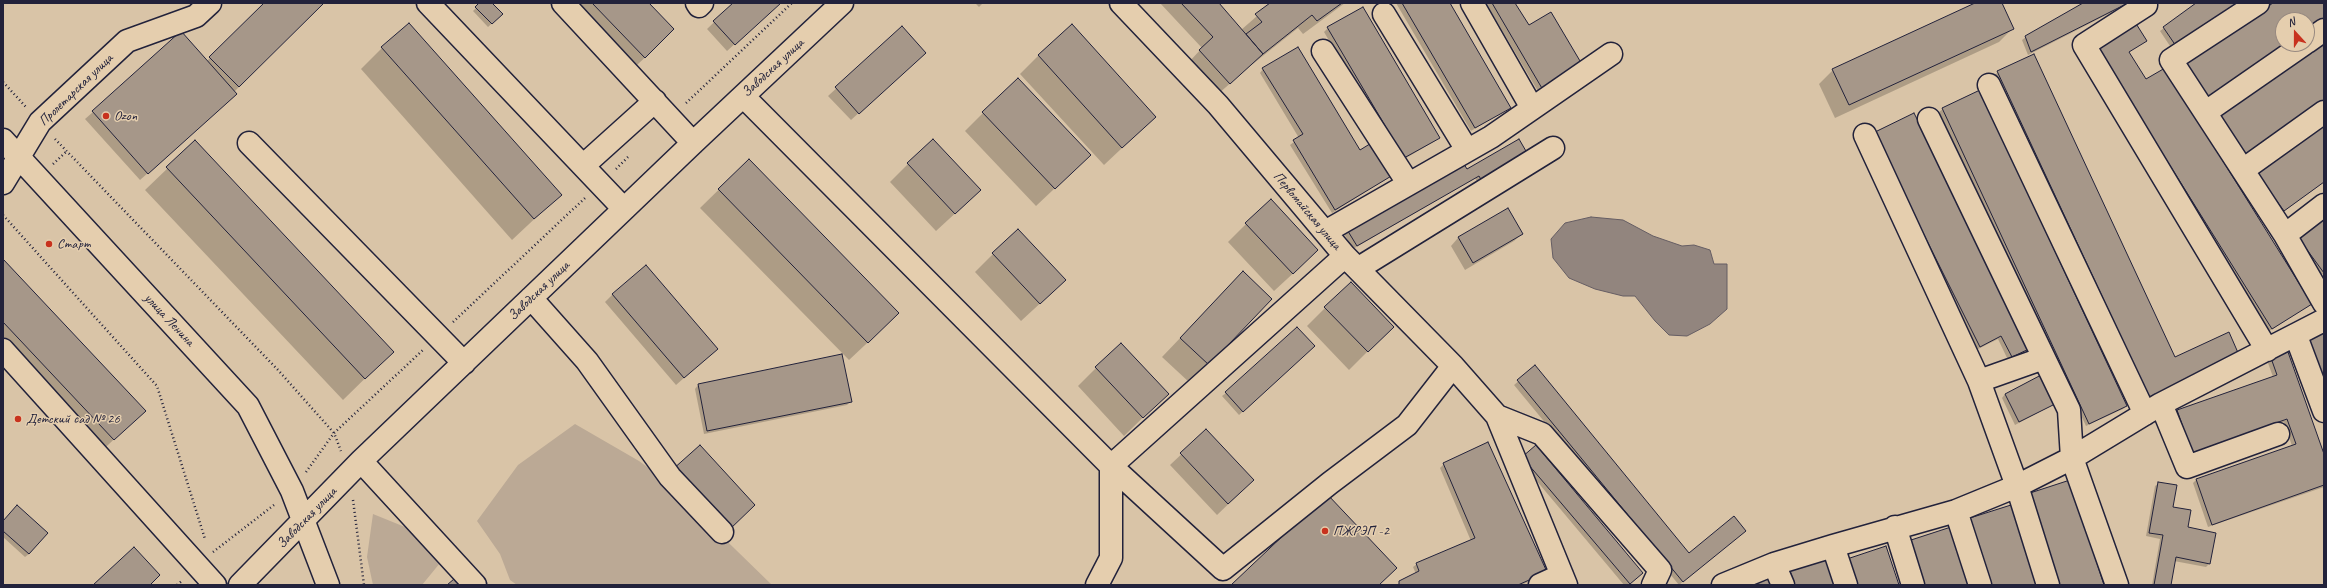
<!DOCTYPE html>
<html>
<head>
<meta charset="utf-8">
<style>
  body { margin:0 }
  #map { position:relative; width:2327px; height:588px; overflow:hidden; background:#d9c4a7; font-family:Caveat,sans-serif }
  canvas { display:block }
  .frame { position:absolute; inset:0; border:4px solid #22223b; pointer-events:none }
  .north { position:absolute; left:2275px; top:12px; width:40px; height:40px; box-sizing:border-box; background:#e5ceae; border:1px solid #978980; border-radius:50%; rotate:339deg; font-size:11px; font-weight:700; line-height:16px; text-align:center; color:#22223b }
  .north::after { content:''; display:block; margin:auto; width:14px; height:18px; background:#c8321e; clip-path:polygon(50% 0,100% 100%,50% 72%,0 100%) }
</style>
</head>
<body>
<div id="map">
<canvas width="2327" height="588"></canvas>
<div class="frame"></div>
<div class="north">N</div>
</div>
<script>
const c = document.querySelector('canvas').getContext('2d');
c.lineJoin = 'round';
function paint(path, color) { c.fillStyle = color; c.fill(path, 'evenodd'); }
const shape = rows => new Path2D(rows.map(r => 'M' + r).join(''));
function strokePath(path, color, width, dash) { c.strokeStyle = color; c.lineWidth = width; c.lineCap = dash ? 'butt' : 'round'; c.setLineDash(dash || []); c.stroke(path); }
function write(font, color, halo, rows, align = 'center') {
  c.font = font + ' Caveat,sans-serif'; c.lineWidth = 3; c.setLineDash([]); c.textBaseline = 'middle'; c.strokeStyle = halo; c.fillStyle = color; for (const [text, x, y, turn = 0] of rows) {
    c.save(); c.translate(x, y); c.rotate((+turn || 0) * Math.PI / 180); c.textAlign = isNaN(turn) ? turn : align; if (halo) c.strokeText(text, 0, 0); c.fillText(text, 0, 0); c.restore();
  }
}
paint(shape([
  [575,424,639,461,661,477,772,585,517,585,510,580,500,554,477,521,518,465],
  [373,514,405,527,440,563,422,585,373,585,367,557]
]), '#bba995');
const water = shape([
  [1591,217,1623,220,1653,236,1682,246,1694,245,1710,250,1714,264,1727,264,1727,309,1710,324,1687,336,1669,335,1655,321,1635,296,1623,296,1595,289,1569,278,1553,258,1551,239,1565,223,1591,217]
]);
paint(water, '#92857e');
strokePath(water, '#655d63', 1);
paint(shape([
  [265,3,322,3,234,92,229,101,140,180,85,119,93,112,207,61],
  [481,3,491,3,502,14,488,27,473,11],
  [550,3,648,3,652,51,623,78],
  [734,3,780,3,727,51,707,29],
  [975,3,983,3,979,7],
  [1160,3,1217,3,1241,30,1272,3,1345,3,1303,34,1298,28,1249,67,1218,94,1189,62,1202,48],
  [1396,3,1449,3,1510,107,1471,131],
  [1486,3,1514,3,1528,27,1582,66,1539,93],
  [1977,3,2001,3,2013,28,1999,42,1835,118,1819,84,1833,70],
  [2085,3,2130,3,2028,55,2022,40,2026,37],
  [2197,3,2240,3,2172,49,2160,31],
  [902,28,917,60,851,120,828,96],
  [1328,28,1439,137,1435,141,1401,161,1324,32],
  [2145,41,2128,53,2145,81,2311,304,2268,332,2093,51],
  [382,48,560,195,512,240,361,69],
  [1039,55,1155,117,1104,165,1020,74],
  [1263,69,1360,151,1392,175,1332,213,1290,145,1299,138,1260,73],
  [1998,72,2174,358,2234,358,2145,400,1994,76],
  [1943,109,2126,406,2123,409,2086,426,1939,112],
  [983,113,1071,173,1036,206,965,131],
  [1870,138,2030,348,2026,351,2008,360,1998,339,1976,350],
  [195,142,392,352,343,400,145,190],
  [1529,158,1480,187,1475,178,1353,249,1343,232,1467,170],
  [749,160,880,331,849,360,700,208],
  [908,164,961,208,936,231,890,182],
  [2253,178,2324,182,2280,214],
  [1507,209,1522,234,1514,241,1465,270,1451,246,1458,238],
  [2324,211,2324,273,2320,276,2291,236],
  [1246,224,1299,268,1274,291,1228,242],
  [993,254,1046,298,1021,321,975,272],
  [3,260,144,411,91,461,3,367],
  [1225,291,1208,365,1190,383,1162,357],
  [613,294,717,349,676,385,605,302],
  [1325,308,1374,345,1349,370,1307,326],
  [1310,350,1239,415,1222,396,1226,393],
  [841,356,851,401,847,405,704,434,695,389,698,385],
  [2271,359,2324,457,2324,487,2208,527,2193,483,2196,480,2292,446,2284,422,2188,455,2174,415,2177,411,2273,377,2268,363],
  [1535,367,1689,554,1741,534,1679,585,1514,385],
  [1096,368,1167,394,1124,436,1078,386],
  [2005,394,2056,403,2015,425,2002,398],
  [1206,431,1242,491,1217,515,1170,465],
  [1523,458,1638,576,1628,585,1624,585,1520,461],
  [1444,464,1542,576,1521,585,1396,585,1416,574,1413,567,1417,564,1471,541,1440,468],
  [2159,483,2172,508,2210,563,2206,567,2174,561,2170,585,2152,585,2160,539,2146,536,2155,486],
  [3,522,29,554,25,557,3,537],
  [1826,559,1835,585,1790,585,1787,576,1790,572]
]), '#0003');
const building = shape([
  [264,3,324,3,239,87,209,57,264,3],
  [479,3,492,3,503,14,492,24,475,7,479,3],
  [592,3,649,3,674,29,645,58,592,3],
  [733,3,781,3,735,45,713,21,733,3],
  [1181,3,1219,3,1263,54,1230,84,1199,50,1213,37,1181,3],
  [1270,3,1342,3,1317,21,1312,15,1263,54,1246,34,1262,22,1255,14,1270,3],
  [1402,3,1450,3,1511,108,1475,128,1402,3],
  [1492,3,1515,3,1529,25,1551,12,1583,66,1543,90,1492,3],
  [1975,3,2002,3,2014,29,1849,105,1832,69,1975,3],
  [2083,3,2128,3,2031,52,2025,36,2083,3],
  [2196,3,2239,3,2176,46,2163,27,2196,3],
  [2273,3,2324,3,2324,22,2307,33,2307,20,2283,20,2283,44,2291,44,2209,99,2184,62,2273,3],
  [1363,7,1440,138,1404,158,1327,27,1363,7],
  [2135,22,2147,41,2129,52,2146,79,2165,68,2312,304,2272,329,2096,47,2135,22],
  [409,23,562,195,534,219,381,47,409,23],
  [1072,24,1156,117,1122,148,1038,55,1072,24],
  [902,26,926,53,859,114,835,87,902,26],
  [181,31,237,94,148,174,92,111,181,31],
  [2324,42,2324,100,2244,156,2217,118,2324,42],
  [1298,47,1360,150,1373,142,1393,175,1335,210,1293,140,1303,134,1262,68,1298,47],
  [2034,54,2175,357,2229,332,2239,355,2149,397,1997,71,2034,54],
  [1018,78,1091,155,1055,189,982,112,1018,78],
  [1980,90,2127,406,2089,424,1942,108,1980,90],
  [1914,113,2031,348,2012,357,2001,336,1980,347,1873,133,1914,113],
  [2324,124,2324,182,2284,211,2256,173,2324,124],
  [933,139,981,190,955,214,907,163,933,139],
  [1519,139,1530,158,1484,185,1479,176,1357,246,1346,228,1462,161,1467,169,1519,139],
  [195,140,394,352,365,379,166,167,195,140],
  [749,159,899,313,868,343,718,189,749,159],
  [1271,199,1318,250,1293,274,1245,223,1271,199],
  [1508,208,1523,234,1473,263,1458,237,1508,208],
  [2324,210,2324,273,2294,232,2324,210],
  [1018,229,1066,280,1040,304,992,253,1018,229],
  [3,259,146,411,114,440,3,322,3,259],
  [646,265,718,349,684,378,612,294,646,265],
  [1243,271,1272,299,1209,365,1180,338,1243,271],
  [1351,282,1394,327,1368,352,1324,307,1351,282],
  [1297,327,1315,346,1243,412,1225,392,1297,327],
  [2324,330,2324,384,2307,337,2324,330],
  [1121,343,1169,394,1143,418,1095,367,1121,343],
  [2288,352,2324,454,2324,485,2212,525,2196,479,2296,444,2287,419,2192,453,2177,410,2277,375,2271,358,2288,352],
  [842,354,852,402,707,431,698,384,842,354],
  [1535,365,1689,553,1734,516,1746,531,1683,582,1517,380,1535,365],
  [2043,374,2057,403,2019,422,2005,394,2043,374],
  [1206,429,1254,480,1228,504,1180,453,1206,429],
  [1488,442,1547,572,1518,585,1399,585,1399,581,1419,571,1416,563,1475,538,1443,463,1488,442],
  [700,445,755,505,728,531,672,470,700,445],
  [1536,445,1643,573,1630,584,1522,457,1536,445],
  [2070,480,2104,585,2056,585,2027,494,2070,480],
  [2158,482,2177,485,2173,507,2191,510,2188,527,2216,533,2210,564,2176,557,2171,585,2154,585,2163,535,2149,533,2158,482],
  [1327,494,1397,568,1379,585,1231,585,1327,494],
  [17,505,48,533,29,554,3,531,3,521,17,505],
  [2011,505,2037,585,1991,585,1970,518,2011,505],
  [1951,527,1970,585,1922,585,1908,541,1951,527],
  [1886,546,1899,585,1855,585,1847,559,1886,546],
  [134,547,160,575,150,585,93,585,134,547],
  [1826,558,1836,585,1795,585,1790,571,1826,558],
  [1769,577,1772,585,1748,585,1769,577],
  [454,579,460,585,447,585,454,579]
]);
paint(building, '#a69789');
strokePath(building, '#22223b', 1);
const minor = shape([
  [428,3,624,209],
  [563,3,693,143],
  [697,3,699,6,702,3],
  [1121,3,1218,105,1345,256,1453,366,1497,416,1566,585],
  [1472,3,1532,108],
  [2258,3,2171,60,2285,235],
  [2146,5,2084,45,2267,350],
  [1384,14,1467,150],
  [2307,42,2324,30],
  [1323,51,1408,183],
  [1989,85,2145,414],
  [743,96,1111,466,1345,256],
  [2206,112,2304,44],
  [1929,119,2069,410,2072,458,2117,585],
  [1865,135,1979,381],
  [3,140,248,406,292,491,328,585],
  [249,143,464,363],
  [584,165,655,101],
  [2243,170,2324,112],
  [3,183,40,122,127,41,196,16,210,3],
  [2324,205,2285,235,2324,303],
  [1325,232,1491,137,1611,54],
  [1359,268,1553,148],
  [531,298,587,361,670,477,722,532],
  [2296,336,2324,411],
  [3,350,215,585],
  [2044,358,1979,381,2017,486,2048,585],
  [2161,404,2187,467,2278,434],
  [1497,416,1542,434,1660,570,1653,585],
  [361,461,475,585],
  [1111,466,1223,569,1330,483,1407,425,1453,366],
  [1956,511,1980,585],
  [1895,527,1913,585],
  [1833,546,1846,585],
  [1774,564,1783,585],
  [240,585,361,461,693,143,842,3],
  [1097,585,1111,558,1111,466],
  [1540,585,1562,575],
  [1723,585,1774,564,1833,546,1956,511,2017,486,2072,458,2161,404,2324,320]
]);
strokePath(minor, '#22223b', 25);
strokePath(shape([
  [3,82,26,107],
  [686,103,792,3],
  [55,139,278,370,334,433,341,451],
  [53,164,67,151],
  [616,169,628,157],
  [3,215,157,386,205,539],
  [453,322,585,198],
  [306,472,334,433,423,350],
  [353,500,364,585],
  [213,552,274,505],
  [177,585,183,580]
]), '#22223b', 2.5, [1, 3]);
strokePath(minor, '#e5ceae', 22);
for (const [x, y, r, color] of [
  [106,116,4,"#c8321e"],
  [49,244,4,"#c8321e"],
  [18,419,4,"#c8321e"],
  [1325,531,4,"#c8321e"]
]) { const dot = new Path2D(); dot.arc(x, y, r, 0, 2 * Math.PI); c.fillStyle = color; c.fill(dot); strokePath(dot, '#e5ceae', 1.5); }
write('14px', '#22223b', '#e5ceae', [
  ["Заводская улица",773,68,-43],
  ["Пролетарская улица",76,90,-44],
  ["Первомайская улица",1307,211,50],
  ["Заводская улица",539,291,-44],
  ["улица Ленина",169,320,47],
  ["Заводская улица",307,518,-46]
]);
write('14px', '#22223b', '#e5ceae', [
  ["Ozon",114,116],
  ["Старт",57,244],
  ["Детский сад № 26",26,419],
  ["ПЖРЭП -2",1333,531]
], 'left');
</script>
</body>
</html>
